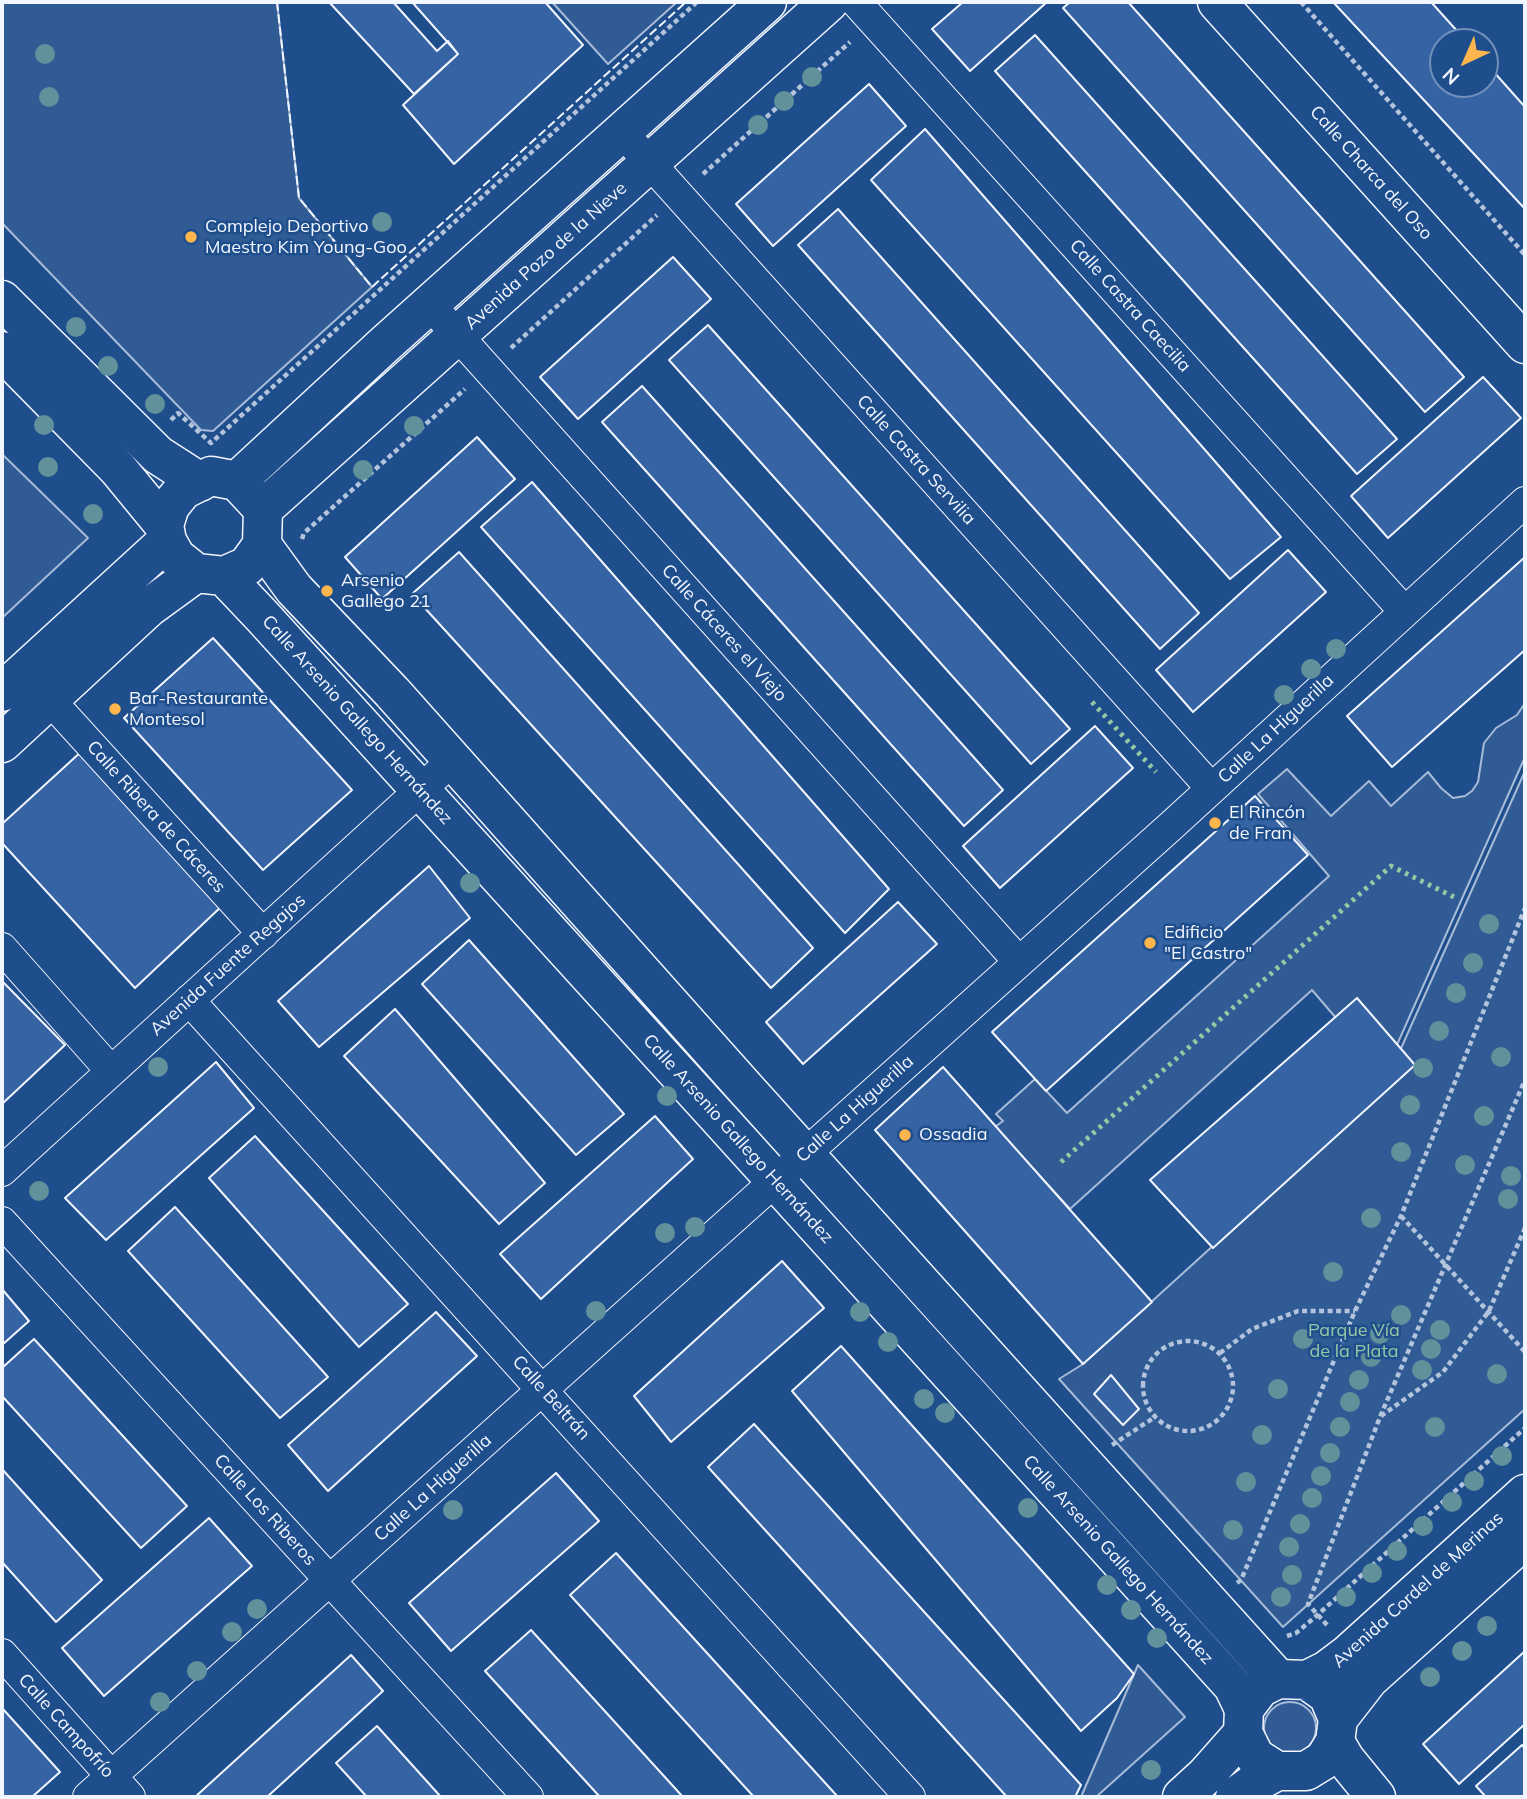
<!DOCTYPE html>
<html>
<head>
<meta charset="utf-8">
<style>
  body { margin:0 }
  #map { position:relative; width:1527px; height:1799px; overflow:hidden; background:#1f4e8c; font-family:Mulish,sans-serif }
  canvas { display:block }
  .frame { position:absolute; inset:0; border:4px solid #f2f6ff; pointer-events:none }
  .north { position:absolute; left:1429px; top:28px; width:70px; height:70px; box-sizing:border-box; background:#1f4e8c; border:2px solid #7391ba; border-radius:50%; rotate:224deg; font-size:19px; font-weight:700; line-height:28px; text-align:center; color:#f2f6ff }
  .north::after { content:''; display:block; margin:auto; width:24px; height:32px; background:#ffb74d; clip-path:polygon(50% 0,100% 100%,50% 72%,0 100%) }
</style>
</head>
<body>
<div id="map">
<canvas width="1527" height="1799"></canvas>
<div class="frame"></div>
<div class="north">N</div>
</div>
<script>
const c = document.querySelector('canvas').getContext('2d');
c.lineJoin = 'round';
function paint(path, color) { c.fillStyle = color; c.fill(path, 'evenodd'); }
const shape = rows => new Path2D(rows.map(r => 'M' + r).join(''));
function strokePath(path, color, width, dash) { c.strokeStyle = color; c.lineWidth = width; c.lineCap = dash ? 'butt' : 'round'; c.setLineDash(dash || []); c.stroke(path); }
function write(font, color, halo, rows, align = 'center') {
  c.font = font + ' Mulish,sans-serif'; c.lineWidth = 5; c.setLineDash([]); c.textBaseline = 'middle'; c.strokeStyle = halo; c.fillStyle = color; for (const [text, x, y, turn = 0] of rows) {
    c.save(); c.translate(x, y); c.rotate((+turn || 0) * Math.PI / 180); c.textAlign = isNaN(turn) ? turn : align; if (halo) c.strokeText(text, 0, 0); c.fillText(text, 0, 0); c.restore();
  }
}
const built = shape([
  [2,2,277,2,299,198,372,287,213,431,201,430,2,223,2,2],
  [552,2,677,2,608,64,552,2],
  [2,454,88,538,2,618,2,454],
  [1525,703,1525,757,1384,1074,1312,990,1070,1209,995,1127,1003,1121,996,1114,1035,1079,1067,1113,1329,876,1258,794,1287,769,1331,816,1369,781,1391,806,1428,772,1441,788,1453,798,1465,796,1472,791,1478,782,1484,743,1496,728,1517,715,1525,703],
  [1525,771,1525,1409,1283,1627,1059,1379,1083,1364,1381,1093,1525,771],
  [1138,1665,1185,1717,1096,1797,1081,1797,1138,1665],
  '1264 1728a26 26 0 1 1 52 0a26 26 0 1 1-52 0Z'
]);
paint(built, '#305b95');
strokePath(built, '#a8bbd7', 2);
const building = shape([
  [329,2,393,2,437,51,448,41,458,54,414,94,329,2],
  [412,2,545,2,583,45,454,164,403,105,458,54,412,2],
  [963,2,1047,2,970,71,932,29,963,2],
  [1070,2,1128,2,1464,377,1425,412,1063,8,1070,2],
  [1333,2,1431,2,1467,42,1443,42,1443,84,1485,84,1485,62,1525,107,1525,209,1333,2],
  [1035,35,1397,439,1357,474,995,71,1035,35],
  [869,84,906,126,773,246,736,204,869,84],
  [925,129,1281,537,1230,579,871,180,925,129],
  [838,209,1199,613,1160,649,798,245,838,209],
  [673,257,711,299,578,419,540,377,673,257],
  [708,325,1070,729,1031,764,669,360,708,325],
  [1483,377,1521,418,1388,538,1351,496,1483,377],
  [642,386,1003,790,964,826,602,422,642,386],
  [477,437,515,479,382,599,345,557,477,437],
  [532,482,889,889,845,933,481,527,532,482],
  [1288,550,1326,592,1193,712,1156,670,1288,550],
  [459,552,813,948,771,988,412,594,459,552],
  [1525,557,1525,650,1392,767,1347,716,1525,557],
  [213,638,352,790,263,870,124,718,213,638],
  [1095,726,1133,768,1000,888,963,846,1095,726],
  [83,750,223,905,135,988,2,843,2,824,83,750],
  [1255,796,1308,855,1046,1091,992,1032,1255,796],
  [429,866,470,918,319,1047,278,1001,429,866],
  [898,902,937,944,803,1064,766,1022,898,902],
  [469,940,624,1114,576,1155,422,984,469,940],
  [2,981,65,1045,2,1104,2,981],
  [1357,998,1415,1065,1213,1248,1150,1180,1357,998],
  [395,1009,545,1183,499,1224,344,1056,395,1009],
  [216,1062,254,1108,106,1240,65,1198,216,1062],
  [943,1067,1152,1302,1083,1364,875,1130,943,1067],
  [655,1116,693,1159,541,1299,500,1254,655,1116],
  [255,1136,408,1304,359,1347,209,1178,255,1136],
  [175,1207,328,1377,280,1418,128,1251,175,1207],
  [782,1261,824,1308,671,1442,634,1396,782,1261],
  [2,1289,29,1321,2,1345,2,1289],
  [436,1312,477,1356,328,1491,288,1445,436,1312],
  [34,1339,187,1506,141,1548,2,1396,2,1368,34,1339],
  [841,1346,1134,1674,1117,1698,1081,1731,792,1391,841,1346],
  [1111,1375,1139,1409,1123,1425,1094,1394,1111,1375],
  [754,1424,1081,1785,1075,1797,1007,1797,708,1467,754,1424],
  [2,1469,102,1580,56,1622,2,1562,2,1469],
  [556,1473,599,1521,451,1651,409,1603,556,1473],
  [209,1518,252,1566,104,1696,62,1648,209,1518],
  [616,1553,838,1797,754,1797,570,1595,616,1553],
  [531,1630,683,1797,600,1797,485,1671,531,1630],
  [1525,1651,1525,1724,1459,1784,1423,1744,1525,1651],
  [351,1655,383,1691,267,1797,195,1797,351,1655],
  [2,1708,60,1772,32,1797,2,1797,2,1708],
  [377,1726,441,1797,367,1797,336,1763,377,1726],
  [1522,1745,1525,1749,1525,1797,1486,1797,1476,1786,1522,1745]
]);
paint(building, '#3563a3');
strokePath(building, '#f2f6ff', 2);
const street = shape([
  [856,2,1404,611],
  [622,132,1211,788],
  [442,318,1019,962],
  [50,700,263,934],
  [2,948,111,1071],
  [189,1000,910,1797],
  [2,1171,453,760],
  [2,1222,528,1797],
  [2,1654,130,1797],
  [88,1797,1171,826,1525,502]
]);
const secondary = shape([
  [1217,2,1525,344],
  [2,300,158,455,200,482],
  [2,351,118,469,164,525],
  [211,476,237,481,263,509,262,545,247,566,224,576,196,573,176,557,167,541,164,525,170,506,183,490,211,476],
  [237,481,385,344,767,2],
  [263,509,829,2],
  [262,545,294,589,392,692,746,1089,1278,1679],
  [224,576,262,616,716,1115,1233,1686,1244,1709],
  [2,692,167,541],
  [2,743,148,608,196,573],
  [1335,1742,1345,1759,1376,1797]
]);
const primary = shape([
  [1278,1679,1307,1680,1328,1695,1338,1719,1335,1742,1324,1760,1306,1771,1277,1771,1255,1757,1243,1733,1244,1709,1260,1688,1278,1679],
  [1307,1680,1327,1670,1347,1655,1525,1494],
  [1338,1719,1369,1679,1525,1539],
  [1182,1797,1205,1776,1243,1733],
  [1235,1797,1253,1784,1277,1771]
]);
strokePath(street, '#f2f6ff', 32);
strokePath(secondary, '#f2f6ff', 41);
strokePath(primary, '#f2f6ff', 41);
strokePath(shape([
  [1301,2,1525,255],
  [703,174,850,42],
  [511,348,657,215],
  [171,420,178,413,211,443,697,2],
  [302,539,304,533,465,389],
  [1401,1216,1525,1352],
  '1143 1386a45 45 0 1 1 90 0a45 45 0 1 1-90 0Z',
  [1220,1353,1252,1329,1298,1311,1355,1311],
  [1381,1416,1443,1372,1489,1311,1525,1228],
  [1112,1445,1155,1417],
  [1237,1583,1241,1580,1355,1311,1401,1216,1525,908],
  [1327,1625,1308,1604,1380,1417,1525,1080],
  [1287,1636,1296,1633,1314,1618,1525,1428]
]), '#b3c4dc', 4.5, [5, 3.5]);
strokePath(street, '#1f4e8c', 30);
strokePath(secondary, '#1f4e8c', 38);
strokePath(primary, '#1f4e8c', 38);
strokePath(shape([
  [1092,702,1156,772],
  [1061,1162,1391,866,1458,899]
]), '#97c8a6', 5, [3.5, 5]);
strokePath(shape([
  [277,2,299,198,372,287,686,2]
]), '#f2f6ff', 2, [9, 3.5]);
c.fillStyle = '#61919a';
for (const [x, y] of [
  [45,54],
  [812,77],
  [49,97],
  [784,101],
  [758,125],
  [382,222],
  [76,327],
  [108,366],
  [155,404],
  [44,425],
  [414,426],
  [48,467],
  [363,470],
  [93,514],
  [1336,649],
  [1311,669],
  [1284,695],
  [470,883],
  [1489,924],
  [1473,963],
  [1456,993],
  [1439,1031],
  [1501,1057],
  [158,1067],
  [1423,1068],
  [667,1096],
  [1410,1105],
  [1484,1116],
  [1401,1152],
  [1465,1165],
  [1511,1176],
  [39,1191],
  [1508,1199],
  [1371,1218],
  [695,1227],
  [665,1233],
  [1333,1272],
  [596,1311],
  [860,1312],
  [1401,1315],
  [1440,1330],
  [1380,1334],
  [1303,1339],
  [888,1342],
  [1431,1349],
  [1371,1357],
  [1422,1370],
  [1497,1374],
  [1359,1380],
  [1278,1389],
  [924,1399],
  [1350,1402],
  [945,1413],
  [1340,1427],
  [1435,1427],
  [1262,1435],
  [1330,1453],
  [1502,1456],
  [1321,1476],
  [1474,1481],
  [1246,1482],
  [1312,1498],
  [1452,1502],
  [1028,1508],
  [453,1510],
  [1300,1524],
  [1423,1526],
  [1233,1530],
  [1289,1547],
  [1397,1551],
  [1372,1573],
  [1292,1575],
  [1107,1585],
  [1281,1597],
  [1346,1597],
  [257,1609],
  [1131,1610],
  [1487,1626],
  [232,1632],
  [1157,1638],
  [1462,1651],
  [197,1671],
  [1430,1677],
  [160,1702],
  [1151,1770]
]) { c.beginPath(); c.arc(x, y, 10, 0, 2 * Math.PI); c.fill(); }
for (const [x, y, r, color] of [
  [191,237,7,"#ffb74d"],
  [327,591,7,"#ffb74d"],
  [115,709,7,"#ffb74d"],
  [1215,823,7,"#ffb74d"],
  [1150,943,7,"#ffb74d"],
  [905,1135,7,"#ffb74d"]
]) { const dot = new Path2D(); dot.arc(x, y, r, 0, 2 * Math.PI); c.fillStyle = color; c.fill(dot); strokePath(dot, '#1f4e8c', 2.5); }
write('18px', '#f2f6ff', '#1f4e8c', [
  ["Calle Charca del Oso",1371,173,48],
  ["Avenida Pozo de la Nieve",546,256,-42],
  ["Calle Castra Caecilia",1130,306,48],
  ["Calle Castra Servilia",916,460,48],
  ["Calle Cáceres el Viejo",724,633,48],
  ["Calle Arsenio Gallego Hernández",357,720,48],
  ["Calle La Higuerilla",1276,729,-43],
  ["Calle Ribera de Cáceres",156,817,48],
  ["Avenida Fuente Regajos",228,965,-42],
  ["Calle La Higuerilla",855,1109,-42],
  ["Calle Arsenio Gallego Hernández",738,1139,48],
  ["Calle Beltrán",551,1398,48],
  ["Calle La Higuerilla",433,1488,-42],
  ["Calle Los Riberos",265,1510,48],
  ["Calle Arsenio Gallego Hernández",1118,1560,48],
  ["Avenida Cordel de Merinas",1418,1590,-42],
  ["Calle Campofrío",66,1726,48]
]);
write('18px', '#f2f6ff', '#1f4e8c', [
  ["Complejo Deportivo",205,227],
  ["Maestro Kim Young-Goo",205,248],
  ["Arsenio",341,581],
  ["Gallego 21",341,602],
  ["Bar-Restaurante",129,699],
  ["Montesol",129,720],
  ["El Rincón",1229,813],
  ["de Fran",1229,834],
  ["Edificio",1164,933],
  ["\"El Castro\"",1164,954],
  ["Ossadia",919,1135]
], 'left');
write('18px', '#97c8a6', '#1f4e8c', [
  ["Parque Vía",1354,1331],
  ["de la Plata",1354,1352]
]);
</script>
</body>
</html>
